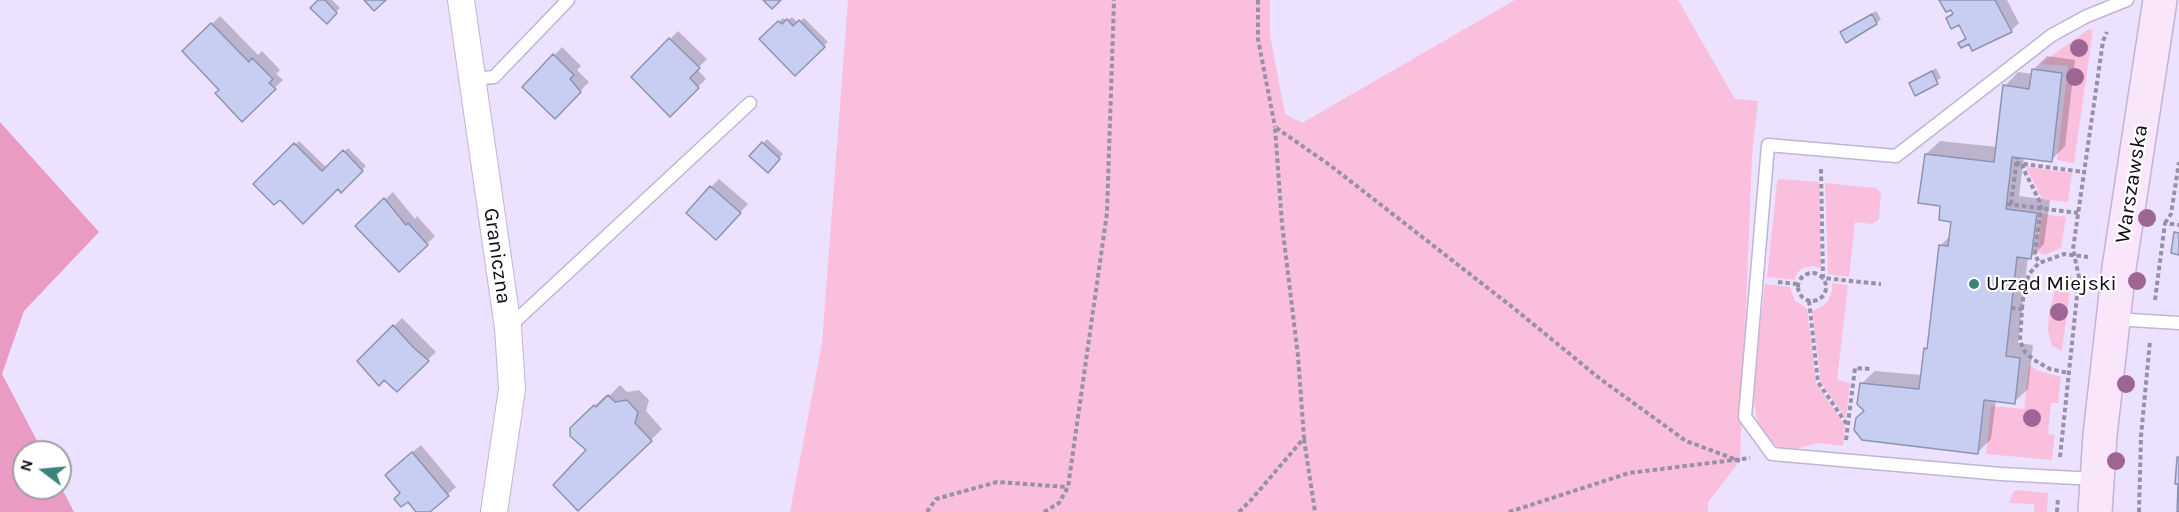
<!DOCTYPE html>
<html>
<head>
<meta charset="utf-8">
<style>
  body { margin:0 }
  #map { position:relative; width:2179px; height:512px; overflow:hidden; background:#ece2ff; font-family:Karla,sans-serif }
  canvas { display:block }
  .north { position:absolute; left:12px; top:440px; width:60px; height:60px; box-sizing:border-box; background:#fff; border:2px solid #9f9da2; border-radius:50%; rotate:286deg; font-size:16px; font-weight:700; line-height:24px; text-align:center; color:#0f0a16 }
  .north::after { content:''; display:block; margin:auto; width:21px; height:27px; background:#3c837a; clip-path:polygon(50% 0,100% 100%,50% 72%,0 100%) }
</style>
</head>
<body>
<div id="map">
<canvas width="2179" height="512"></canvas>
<div class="north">N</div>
</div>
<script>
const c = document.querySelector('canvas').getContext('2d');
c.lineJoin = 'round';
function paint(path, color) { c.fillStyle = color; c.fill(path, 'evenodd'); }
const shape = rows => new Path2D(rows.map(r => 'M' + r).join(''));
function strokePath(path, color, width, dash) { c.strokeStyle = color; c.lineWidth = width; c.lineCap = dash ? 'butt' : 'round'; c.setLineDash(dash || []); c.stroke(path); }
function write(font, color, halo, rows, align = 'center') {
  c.font = font + ' Karla,sans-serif'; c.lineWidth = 4.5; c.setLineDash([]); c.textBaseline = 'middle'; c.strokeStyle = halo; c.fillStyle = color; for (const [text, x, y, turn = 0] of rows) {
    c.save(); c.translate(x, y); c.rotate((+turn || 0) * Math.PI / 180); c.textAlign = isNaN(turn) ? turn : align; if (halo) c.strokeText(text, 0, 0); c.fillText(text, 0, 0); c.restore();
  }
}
paint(shape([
  [848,0,1270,0,1270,35,1285,114,1302,123,1515,0,1678,0,1735,99,1758,101,1752,156,1740,461,1708,502,1708,512,790,512,822,343],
  [2089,29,2093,30,2074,163,2057,160,2068,66,2040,64],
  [2026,167,2072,173,2068,202,2042,199],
  [1779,179,1819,182,1821,268,1812,266,1803,268,1798,272,1794,280,1767,277,1777,182],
  [1825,183,1876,188,1881,193,1879,219,1872,224,1855,222,1849,277,1828,274],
  [2042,214,2066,217,2061,248,2045,255,2038,252],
  [2066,275,2072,275,2062,351,2052,346,2048,331,2049,313,2057,283,2060,278],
  [1832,283,1848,285,1837,380,1850,383,1846,419,1821,382,1812,311,1823,306,1828,301,1832,291],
  [1765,284,1790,287,1795,301,1807,308,1816,383,1845,426,1843,446,1818,443,1793,450,1779,448,1764,434,1758,424,1752,393],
  [2029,365,2039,371,2061,377,2058,403,2051,403,2048,434,2055,435,2052,460,1986,454,1991,406,2024,409],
  [2017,490,2048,493,2047,512,2034,512,2034,504,2009,503,2013,492]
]), '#fabfdc');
paint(shape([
  [0,122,99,232,24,311,2,374,43,452,24,452,24,488,60,488,60,485,74,512,0,512]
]), '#ea9bc3');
paint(shape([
  [320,0,332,0,340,8,327,22],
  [1941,0,2007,0,2019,23,2011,31,1960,43,1966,36,1959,23,1947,18,1954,12],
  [1876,11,1881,19,1877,23,1842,32],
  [220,16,258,55,262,51,280,70,276,74,283,80,242,119,221,90,184,51],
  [792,17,798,23,804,18,828,42,795,74,761,39,783,18,787,21],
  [678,31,707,59,697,69,706,79,670,115,633,77],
  [562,47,581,66,577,70,589,82,555,117,524,87],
  [2047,56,2075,60,2065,146,2051,160,2024,157,2019,196,2050,200,2044,244,2031,257,2028,257,2018,343,2033,345,2028,389,2014,402,1996,400,1991,439,1978,452,1865,411,1861,384,1875,371,1922,375,1925,349,1929,345,1940,246,1951,235,1953,221,1942,205,1926,154,1940,141,1997,147,2005,86,2018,72,2033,74,2033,70],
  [1936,68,1941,78,1916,93,1911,83],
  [767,139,783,154,768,171,751,156],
  [299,141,327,168,348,148,366,166,341,191,338,187,280,198,255,184],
  [719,179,748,204,724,230,711,187],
  [393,192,415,219,417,216,435,236,400,270,357,226],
  [402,318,436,352,397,390,359,361],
  [620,385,627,392,639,390,649,400,646,411,662,429,651,440,589,450,572,428,606,395,608,397],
  [421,445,456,487,428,512,418,512,402,493,395,467]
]), '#0003');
const building = shape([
  [318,0,325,0,337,13,327,24,310,8,318,0],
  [364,0,386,0,374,11,364,0],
  [763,0,781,0,772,9,763,0],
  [1939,0,1995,0,2012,32,1972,51,1969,44,1961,48,1958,43,1966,39,1959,25,1951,29,1946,18,1953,14,1951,10,1946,12,1939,0],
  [1872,14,1877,24,1846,43,1840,32,1872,14],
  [787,19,793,26,799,20,825,47,795,76,759,39,778,21,782,24,787,19],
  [211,23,249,62,252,58,273,79,269,83,276,89,242,122,215,93,219,90,182,51,211,23],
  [669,38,700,68,690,78,699,88,670,117,631,77,669,38],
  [553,54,574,75,570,79,581,92,555,119,522,87,553,54],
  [2032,69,2062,73,2052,162,2012,157,2006,209,2037,213,2031,259,2017,257,2006,356,2020,358,2015,404,1984,400,1978,454,1862,440,1854,430,1856,418,1864,411,1857,404,1860,383,1919,389,1924,348,1927,349,1939,245,1948,246,1951,222,1939,220,1940,206,1918,203,1925,154,1994,162,2003,85,2029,89,2032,69],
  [1932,71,1938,84,1915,96,1909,83,1932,71],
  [762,142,780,159,768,173,749,156,762,142],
  [294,143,322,171,343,150,363,171,341,193,338,189,303,224,280,200,274,205,253,184,294,143],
  [710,186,741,213,716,240,686,213,710,186],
  [384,198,406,225,408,223,428,245,399,272,355,226,384,198],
  [2174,232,2179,233,2179,255,2171,253,2174,232],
  [393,325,413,347,429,361,397,392,384,380,379,386,357,361,393,325],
  [608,395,615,402,627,400,638,412,635,423,652,441,578,511,553,485,586,450,570,436,570,428,594,405,596,407,608,395],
  [412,452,449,496,430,512,416,512,408,502,401,507,394,499,400,493,385,475,412,452],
  [2177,457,2179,457,2179,512,2177,512,2178,484,2175,484,2177,457]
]);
paint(building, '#c8cef2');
strokePath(building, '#8d92b3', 1.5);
const lane = shape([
  [472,79,494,77,568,0],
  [2114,319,2179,323],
  [509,327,750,103],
  [2095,479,2001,474,1772,454,1745,417,1768,145,1896,156,2052,35,2087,16,2127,0]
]);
const street = shape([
  [461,0,508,328,512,389,494,512]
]);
const secondary = shape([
  [2095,512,2100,435,2119,268,2160,0]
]);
strokePath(lane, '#c0b4d7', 15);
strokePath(street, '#c0b4d7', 28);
strokePath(secondary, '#c0b4d7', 36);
strokePath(shape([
  [1258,0,1258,39,1275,127],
  [2016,163,2084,172],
  [2023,164,2023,168,2039,200,2041,208,2035,254,2039,263],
  [1821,169,1823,278,1881,284],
  [2007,204,2078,213],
  [2011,204,2017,158],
  [2165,223,2171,214,2179,162],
  '1798 287a14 14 0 1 1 28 0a14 14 0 1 1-28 0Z',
  [1778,282,1797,284],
  [2155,300,2165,223,2179,225],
  [1809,301,1818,382,1848,426],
  [2011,308,2022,309,2020,341,2025,352,2034,360,2050,369,2069,373],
  [2022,309,2024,290,2029,274,2039,263,2064,254,2088,257],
  [1304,439,1315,512],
  [1846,440,1855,368,1871,369],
  [2060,457,2079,277,2073,249,2103,41,2107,32],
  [927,512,936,499,997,482,1068,487],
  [1044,512,1059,503,1068,487,1107,213,1114,0],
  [1239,512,1251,500,1304,438,1298,356,1282,224,1275,127,1331,166,1516,310,1599,378,1686,441,1740,461],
  [1509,512,1629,473,1750,458],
  [2057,512,2058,498],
  [2139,512,2141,436,2150,341]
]), '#9890a6', 4, [4.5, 3]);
strokePath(lane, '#fff', 12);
strokePath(street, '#fff', 26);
strokePath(secondary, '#fae6fb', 33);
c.fillStyle = '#9e6695';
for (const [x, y] of [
  [2079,48],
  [2075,77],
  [2147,218],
  [2137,281],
  [2059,312],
  [2126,384],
  [2032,418],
  [2116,461]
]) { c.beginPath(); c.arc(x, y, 9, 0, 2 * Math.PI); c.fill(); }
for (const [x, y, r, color] of [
  [1974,284,6,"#3c837a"]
]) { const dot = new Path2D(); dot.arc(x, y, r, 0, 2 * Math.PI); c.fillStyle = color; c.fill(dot); strokePath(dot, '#fff', 2); }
write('21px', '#0f0a16', '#fff', [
  ["Warszawska",2132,184,-81],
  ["Graniczna",497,256,82]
]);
write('21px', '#0f0a16', '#fff', [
  ["Urząd Miejski",1986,284]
], 'left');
</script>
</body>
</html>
